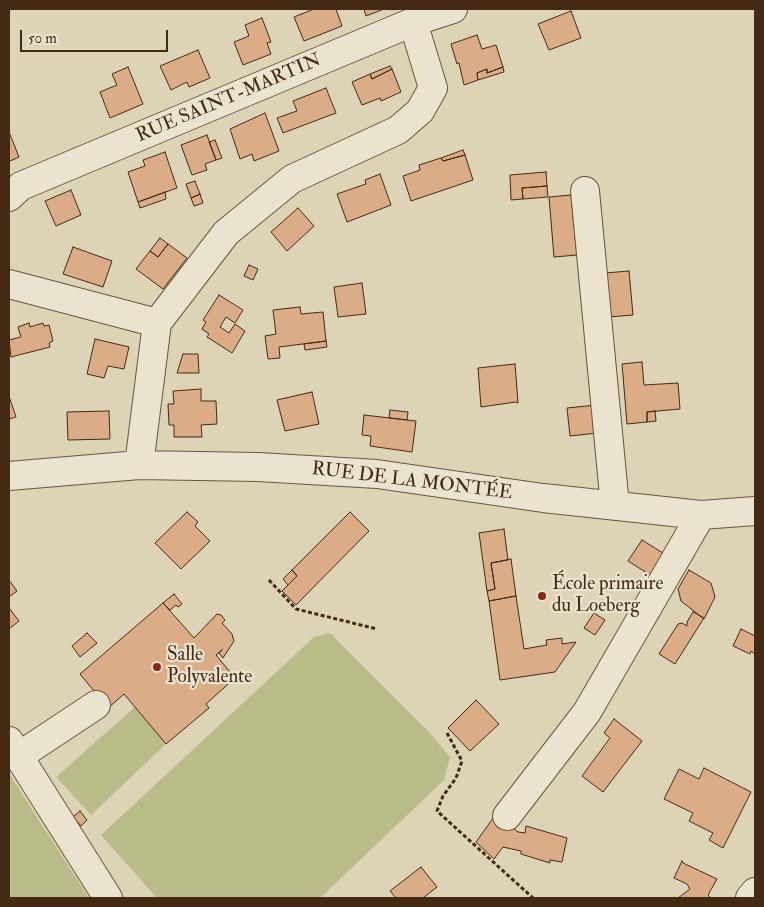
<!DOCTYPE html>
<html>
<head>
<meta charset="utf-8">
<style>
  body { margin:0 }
  #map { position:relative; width:764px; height:907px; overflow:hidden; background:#ddd4b7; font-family:"IM FELL Double Pica",serif }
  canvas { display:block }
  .frame { position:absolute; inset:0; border:10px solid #442914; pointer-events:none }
  .scale { position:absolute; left:20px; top:30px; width:148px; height:22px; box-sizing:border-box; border:2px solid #442914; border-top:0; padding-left:6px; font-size:15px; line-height:18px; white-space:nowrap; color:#442914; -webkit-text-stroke:4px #e9e3d0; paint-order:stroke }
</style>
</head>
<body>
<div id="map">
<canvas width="764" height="907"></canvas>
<div class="frame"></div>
<div class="scale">50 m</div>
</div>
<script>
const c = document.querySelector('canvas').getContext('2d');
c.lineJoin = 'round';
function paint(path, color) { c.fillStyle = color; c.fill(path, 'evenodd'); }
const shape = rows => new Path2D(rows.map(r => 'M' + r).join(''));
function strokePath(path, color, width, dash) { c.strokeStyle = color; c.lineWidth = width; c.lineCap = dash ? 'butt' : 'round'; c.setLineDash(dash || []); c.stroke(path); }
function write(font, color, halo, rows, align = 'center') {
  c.font = font + ' "IM FELL Double Pica",serif'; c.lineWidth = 4.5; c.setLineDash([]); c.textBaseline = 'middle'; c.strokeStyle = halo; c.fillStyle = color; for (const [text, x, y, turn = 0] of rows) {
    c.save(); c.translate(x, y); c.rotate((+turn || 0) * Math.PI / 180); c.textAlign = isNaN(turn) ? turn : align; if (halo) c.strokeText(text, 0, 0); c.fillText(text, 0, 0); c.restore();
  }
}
paint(shape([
  [330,633,429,732,450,757,444,780,320,898,157,898,101,835,314,637],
  [135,707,166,744,91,815,56,777],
  [9,773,22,794,89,898,9,898]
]), '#b9bb89');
const building = shape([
  [314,9,336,9,342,26,304,41,294,17,314,9],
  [364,9,384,9,366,16,364,9],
  [571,11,581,38,549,50,538,24,571,11],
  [262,18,271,42,267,43,271,54,243,65,234,42,249,36,245,25,262,18],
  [477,35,482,49,496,45,503,67,487,73,487,69,477,73,478,80,464,85,459,63,457,64,451,44,477,35],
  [198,50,210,78,189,87,187,82,171,90,160,66,198,50],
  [390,66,392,69,372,79,370,74,390,66],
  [128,67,143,104,110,118,100,92,117,85,112,74,128,67],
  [503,67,504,72,478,80,477,73,487,69,487,73,503,67],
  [392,69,401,92,381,101,380,98,362,105,352,82,370,74,372,79,392,69],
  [326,88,336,113,283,133,277,118,297,111,293,101,326,88],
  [265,113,279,151,254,161,252,154,240,159,230,129,265,113],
  [9,132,19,157,10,161,9,158,9,132],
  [207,135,216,160,205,164,207,170,192,175,181,145,207,135],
  [215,140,222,158,216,160,209,142,215,140],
  [463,150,465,155,443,161,441,158,463,150],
  [165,152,177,188,138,202,128,172,145,166,143,160,165,152],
  [465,155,473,180,411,201,403,176,420,170,419,165,441,158,443,161,465,155],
  [546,172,547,186,522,188,523,199,511,200,510,175,546,172],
  [380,174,391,205,347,222,337,194,366,184,365,180,380,174],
  [195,181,200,194,191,198,186,184,195,181],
  [547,186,548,197,523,199,522,188,547,186],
  [71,190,81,215,56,226,45,201,71,190],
  [165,192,166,199,140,208,138,202,165,192],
  [200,194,203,203,194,206,191,198,200,194],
  [571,195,577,255,554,257,549,197,571,195],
  [298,208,314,226,287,251,271,232,298,208],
  [160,238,168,244,158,257,150,251,160,238],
  [168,244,187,258,163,289,136,269,150,251,158,257,168,244],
  [73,247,112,261,103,287,63,274,73,247],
  [249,265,258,269,253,280,244,276,249,265],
  [629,271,633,315,609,317,605,273,629,271],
  [362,283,366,314,338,317,334,287,362,283],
  [219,295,243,310,235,323,226,317,220,327,229,333,235,324,245,331,232,353,207,337,209,334,202,329,206,322,203,320,219,295],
  [300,307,301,314,323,312,326,341,279,347,280,358,268,359,265,336,276,334,273,310,300,307],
  [29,323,30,327,43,323,44,326,49,325,53,341,49,343,50,347,11,357,9,340,21,337,18,327,29,323],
  [95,339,129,347,124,369,108,366,104,378,87,374,95,339],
  [326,341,327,347,305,350,304,344,326,341],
  [183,354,198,354,199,373,177,373,183,354],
  [642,362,644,385,678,383,680,409,647,412,647,422,627,424,622,364,642,362],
  [515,364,518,403,516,402,481,407,478,368,515,364],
  [201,389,201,401,216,401,217,424,201,425,202,437,174,437,174,425,169,425,168,404,174,404,173,391,201,389],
  [312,392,319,424,285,431,277,400,312,392],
  [10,399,16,417,9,419,9,400,10,399],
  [596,405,598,433,570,436,567,408,596,405],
  [390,410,408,412,407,420,389,418,390,410],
  [109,411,110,439,68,440,67,412,109,411],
  [655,411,656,421,647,422,647,412,655,411],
  [364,415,416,421,412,452,370,446,371,436,362,435,364,415],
  [187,512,198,522,195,526,210,541,181,569,155,543,187,512],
  [350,512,369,531,296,605,282,591,297,576,292,570,350,512],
  [504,529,508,560,491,563,495,589,487,591,479,533,504,529],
  [642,540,671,558,658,580,628,561,642,540],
  [511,559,516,596,489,601,487,591,495,589,491,563,511,559],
  [292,570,297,576,288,585,283,579,292,570],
  [689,570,711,583,715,597,704,619,681,601,678,589,689,570],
  [9,580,17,591,9,597,9,580],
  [174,594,182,604,178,607,176,605,170,610,163,603,174,594],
  [516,596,524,649,547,645,546,640,562,638,562,644,576,642,555,672,500,680,489,601,516,596],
  [163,603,194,638,217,614,221,615,225,620,222,623,232,634,234,641,223,658,219,653,223,649,216,655,235,678,206,704,209,708,166,744,124,694,108,708,80,674,163,603],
  [9,608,19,621,9,629,9,608],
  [693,612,704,618,675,664,659,654,678,624,682,623,687,626,687,622,693,612],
  [594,613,605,620,595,635,584,628,594,613],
  [741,629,755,636,755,654,751,651,750,654,733,646,741,629],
  [87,633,97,643,80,657,72,646,87,633],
  [476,700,499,724,470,751,448,728,476,700],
  [614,719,642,741,603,792,582,776,610,738,604,733,614,719],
  [704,768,751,792,723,848,709,840,713,833,689,821,693,813,664,799,679,769,699,779,704,768],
  [80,811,87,820,81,826,73,817,80,811],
  [496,814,518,832,525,833,526,826,567,838,562,862,550,860,550,863,521,854,521,851,503,847,494,859,476,842,496,814],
  [682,861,683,863,717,879,708,895,711,898,678,898,690,889,687,884,674,878,682,861],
  [421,867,437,887,423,898,396,898,390,891,421,867]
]);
paint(building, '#dbad86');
strokePath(building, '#442914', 1);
const minor = shape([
  [585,191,615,506],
  [9,197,21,186,413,22,453,9],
  [9,284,157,323],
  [139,465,157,323,226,233,292,179,398,130,420,111,433,88,413,22],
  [9,476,139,465,258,467,377,474,543,498,701,515,755,511],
  [9,741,108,898],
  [19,756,96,705],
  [507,816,587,712,701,515],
  [750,898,755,892]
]);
strokePath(minor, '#6a543d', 30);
strokePath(shape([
  [269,580,296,609,377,629],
  [447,733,462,761,456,778,443,796,437,811,533,898]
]), '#442914', 3, [4, 2.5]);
strokePath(minor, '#e9e3d0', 28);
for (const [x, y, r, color] of [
  [542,596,5,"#8f2418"],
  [157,667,5,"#8f2418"]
]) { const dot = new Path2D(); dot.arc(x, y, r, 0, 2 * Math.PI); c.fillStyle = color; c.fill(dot); strokePath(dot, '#e9e3d0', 2); }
write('19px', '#442914', '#e9e3d0', [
  ["RUE SAINT-MARTIN",229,99,-23],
  ["RUE DE LA MONTÉE",412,482,7]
]);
write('19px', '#442914', '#e9e3d0', [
  ["École primaire",552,585],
  ["du Loeberg",552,607],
  ["Salle",167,656],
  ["Polyvalente",167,678]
], 'left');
</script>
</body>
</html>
